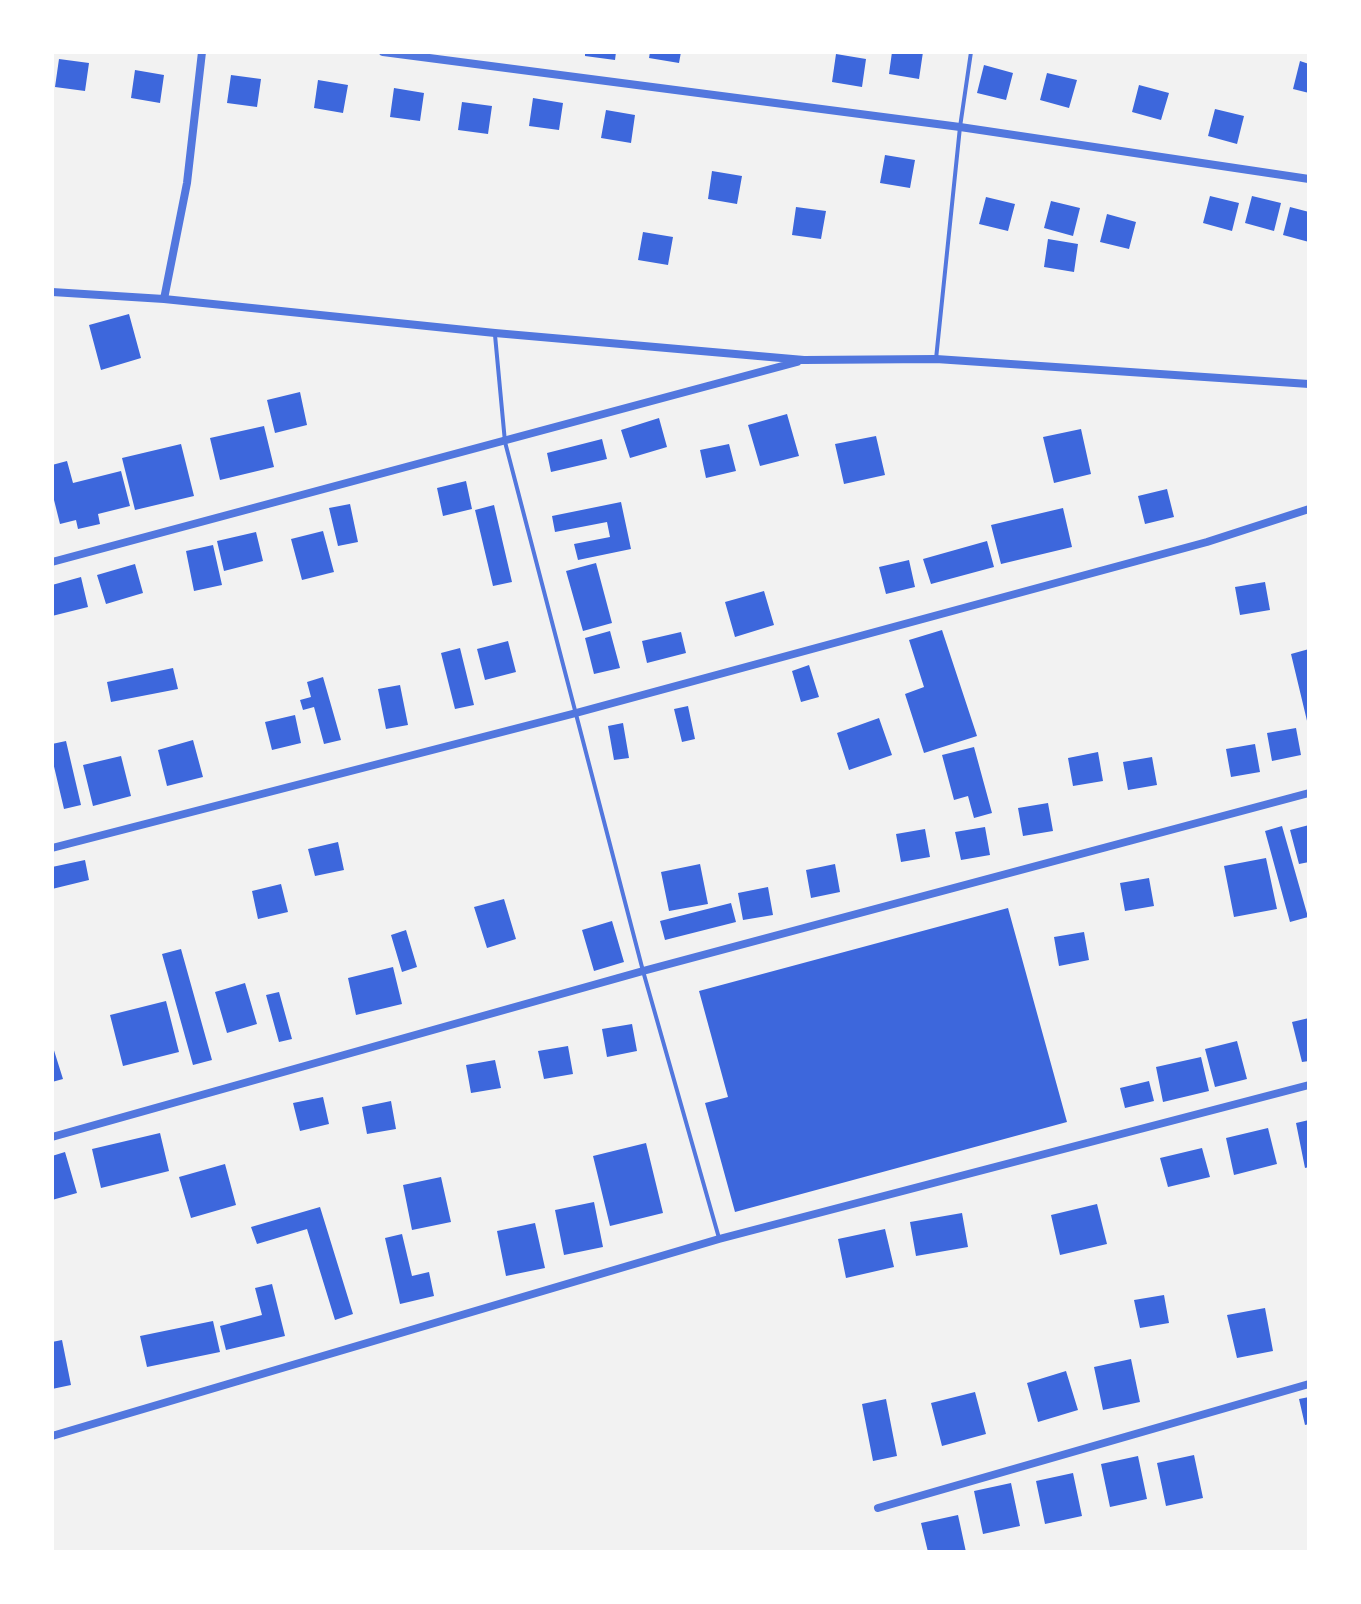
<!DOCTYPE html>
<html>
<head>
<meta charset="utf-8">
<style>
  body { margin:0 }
  #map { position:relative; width:1361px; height:1604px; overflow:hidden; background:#f2f2f2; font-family:Raleway,sans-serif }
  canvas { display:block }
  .frame { position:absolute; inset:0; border:54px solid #fff; pointer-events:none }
</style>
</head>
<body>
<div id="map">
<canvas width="1361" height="1604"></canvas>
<div class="frame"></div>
</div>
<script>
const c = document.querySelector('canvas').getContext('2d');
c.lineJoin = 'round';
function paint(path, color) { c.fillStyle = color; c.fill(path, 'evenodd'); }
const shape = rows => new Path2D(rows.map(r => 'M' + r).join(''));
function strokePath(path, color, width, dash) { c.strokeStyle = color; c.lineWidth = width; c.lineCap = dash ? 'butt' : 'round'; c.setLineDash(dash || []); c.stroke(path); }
paint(shape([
  [585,52,616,52,615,60,585,56],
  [650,52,681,52,679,63,649,58],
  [892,52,923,52,919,79,889,74],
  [836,54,866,59,862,87,832,82],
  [59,59,89,63,85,91,55,87],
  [1300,61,1309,64,1309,93,1293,89],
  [984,65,1013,73,1006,100,977,93],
  [135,70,164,75,160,103,131,98],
  [1047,73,1077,80,1069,108,1040,100],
  [231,75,261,79,257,107,227,103],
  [318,80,348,85,343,113,314,108],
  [1139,85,1169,93,1161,120,1132,112],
  [394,88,424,93,420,121,390,117],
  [533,98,563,103,559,130,529,126],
  [462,102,492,106,488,134,458,130],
  [1215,109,1244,116,1237,144,1208,136],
  [606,110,635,115,631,143,601,138],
  [885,155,915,160,910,188,880,183],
  [712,171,742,176,737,204,708,199],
  [1210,196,1239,203,1232,231,1203,223],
  [1252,196,1281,203,1274,231,1245,223],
  [986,197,1015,204,1008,231,979,224],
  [1051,201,1080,208,1073,236,1044,228],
  [796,207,826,211,821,239,792,235],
  [1290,207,1309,212,1309,242,1283,235],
  [1107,214,1136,222,1129,249,1100,242],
  [643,232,673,237,668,265,638,260],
  [1048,239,1078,244,1074,272,1044,267],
  [129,314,141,358,101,370,89,325],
  [300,392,307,425,275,433,267,400],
  [787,414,799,456,760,466,748,425],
  [659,418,667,447,630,458,621,430],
  [264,426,274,467,220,480,210,438],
  [1081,429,1091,474,1054,483,1043,437],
  [876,436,885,475,844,484,835,444],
  [602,439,607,459,551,472,547,453],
  [181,444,194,496,135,510,122,458],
  [729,444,736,471,706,478,700,450],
  [67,461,73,483,121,471,130,506,98,514,100,524,78,529,76,520,60,524,52,492,52,465],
  [466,481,472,509,443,516,437,488],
  [1167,489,1174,517,1145,524,1138,496],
  [621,502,631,549,578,560,574,544,610,537,607,522,555,532,552,516],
  [350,504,358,542,338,546,329,508],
  [494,505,512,582,493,586,475,510],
  [1063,508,1072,547,1001,564,991,525],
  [323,531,334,572,302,580,291,539],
  [256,532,263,561,224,571,217,541],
  [987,541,994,567,931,584,923,559],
  [213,545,222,585,194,591,186,551],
  [909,560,915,587,886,594,879,567],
  [596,563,612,623,583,631,566,571],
  [135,564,143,593,106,604,97,575],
  [81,577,88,607,52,616,52,585],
  [1265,582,1270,610,1240,615,1235,587],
  [764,591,774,625,735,637,725,602],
  [942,630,977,736,924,753,905,694,924,687,909,640],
  [610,631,620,668,594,674,585,638],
  [681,632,686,653,647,663,642,641],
  [508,641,516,672,485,680,477,649],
  [460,648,474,705,455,709,441,653],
  [1309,649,1309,724,1308,725,1291,654],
  [809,665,819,697,801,702,792,671],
  [173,668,178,689,111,702,107,682],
  [323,677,341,740,324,744,314,707,303,710,300,700,311,697,307,682],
  [400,685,408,725,386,729,378,689],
  [688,706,695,739,682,742,674,709],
  [295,715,301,743,272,750,265,722],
  [879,718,892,755,849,770,837,733],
  [623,723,629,758,614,760,608,726],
  [1296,728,1301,755,1272,761,1267,733],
  [193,740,203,777,167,786,158,750],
  [66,741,81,805,64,809,52,758,52,744],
  [1255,744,1260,772,1231,777,1226,749],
  [974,747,992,813,974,818,968,796,954,800,942,755],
  [1098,752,1103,781,1073,786,1068,758],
  [121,756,131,796,93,806,83,765],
  [1152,757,1157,785,1128,790,1123,762],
  [1048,803,1053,831,1023,836,1018,808],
  [1309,825,1309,862,1299,864,1290,830],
  [1282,826,1308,917,1290,922,1265,831],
  [985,827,990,855,961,860,955,832],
  [925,829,930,857,901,862,896,834],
  [338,842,344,870,315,876,308,849],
  [1266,858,1277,909,1234,917,1224,866],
  [85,860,89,880,52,889,52,867],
  [700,864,708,904,669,911,661,872],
  [835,864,840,892,811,898,806,870],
  [1149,878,1154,906,1125,911,1120,883],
  [281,884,288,912,258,919,252,891],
  [768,887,773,915,743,920,738,893],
  [504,899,516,939,487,948,474,907],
  [731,903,736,922,665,940,660,921],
  [1008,908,1067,1122,735,1212,705,1103,728,1097,699,991],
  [612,921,624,962,594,971,582,930],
  [406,930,417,967,402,972,391,935],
  [1084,932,1089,960,1059,966,1054,937],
  [181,949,212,1060,193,1065,162,954],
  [393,967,402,1004,356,1015,348,978],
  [245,983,257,1024,227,1033,215,992],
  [279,992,292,1039,279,1042,266,995],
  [166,1001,179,1052,123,1066,110,1015],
  [1309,1018,1309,1061,1302,1062,1292,1022],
  [632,1024,637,1051,607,1057,602,1029],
  [1237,1041,1247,1079,1215,1087,1205,1049],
  [52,1044,63,1079,52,1082],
  [568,1046,573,1074,544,1079,538,1051],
  [1201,1057,1209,1091,1163,1102,1156,1067],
  [495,1060,501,1088,471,1093,466,1065],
  [1149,1081,1154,1101,1125,1108,1120,1088],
  [323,1097,329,1124,300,1131,293,1103],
  [391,1101,396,1129,367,1134,362,1107],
  [1309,1120,1309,1167,1305,1168,1296,1123],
  [1268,1128,1277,1164,1234,1175,1226,1138],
  [160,1133,169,1171,101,1188,92,1149],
  [646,1143,663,1213,610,1226,593,1156],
  [1202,1148,1210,1177,1168,1187,1160,1158],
  [65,1152,77,1193,52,1200,52,1156],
  [225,1164,236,1205,191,1218,179,1177],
  [441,1177,451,1222,412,1230,403,1185],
  [594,1202,603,1247,564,1255,555,1210],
  [1097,1204,1107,1244,1060,1255,1051,1215],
  [320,1207,353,1314,335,1320,307,1229,257,1244,251,1227],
  [962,1213,968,1247,916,1256,910,1222],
  [535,1223,545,1268,506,1276,497,1231],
  [885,1229,894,1267,846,1278,838,1239],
  [402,1234,412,1276,429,1272,434,1296,400,1304,385,1238],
  [272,1284,285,1336,226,1350,220,1326,262,1315,255,1288],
  [1164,1295,1169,1323,1140,1328,1134,1300],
  [1265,1308,1273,1351,1237,1358,1227,1315],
  [213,1321,220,1352,147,1367,140,1336],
  [62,1340,71,1385,52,1389,52,1342],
  [1131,1359,1140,1402,1103,1410,1094,1367],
  [1066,1371,1078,1410,1038,1422,1027,1383],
  [975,1392,986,1434,942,1446,931,1403],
  [1309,1397,1309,1424,1305,1425,1299,1399],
  [886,1399,897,1456,873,1461,862,1404],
  [1194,1455,1203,1498,1166,1506,1157,1463],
  [1138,1456,1147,1499,1110,1507,1101,1464],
  [1073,1473,1082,1516,1045,1524,1036,1481],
  [1011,1483,1020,1526,983,1534,974,1491],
  [958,1515,966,1552,928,1552,921,1523]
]), '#3d67dc');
strokePath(shape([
  [495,335,505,442,643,971,719,1238],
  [936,359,960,127,971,52]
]), '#5277de', 4);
strokePath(shape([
  [383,52,960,127,1309,179],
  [52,292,164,299,495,333,804,360,936,359,1309,384],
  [164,299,187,183,202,52],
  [52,562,797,362],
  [52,848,576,713,1207,542,1309,509],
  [52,1137,643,971,1309,793],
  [52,1436,719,1239,1309,1085],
  [878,1508,1309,1384]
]), '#5277de', 8);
</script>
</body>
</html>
